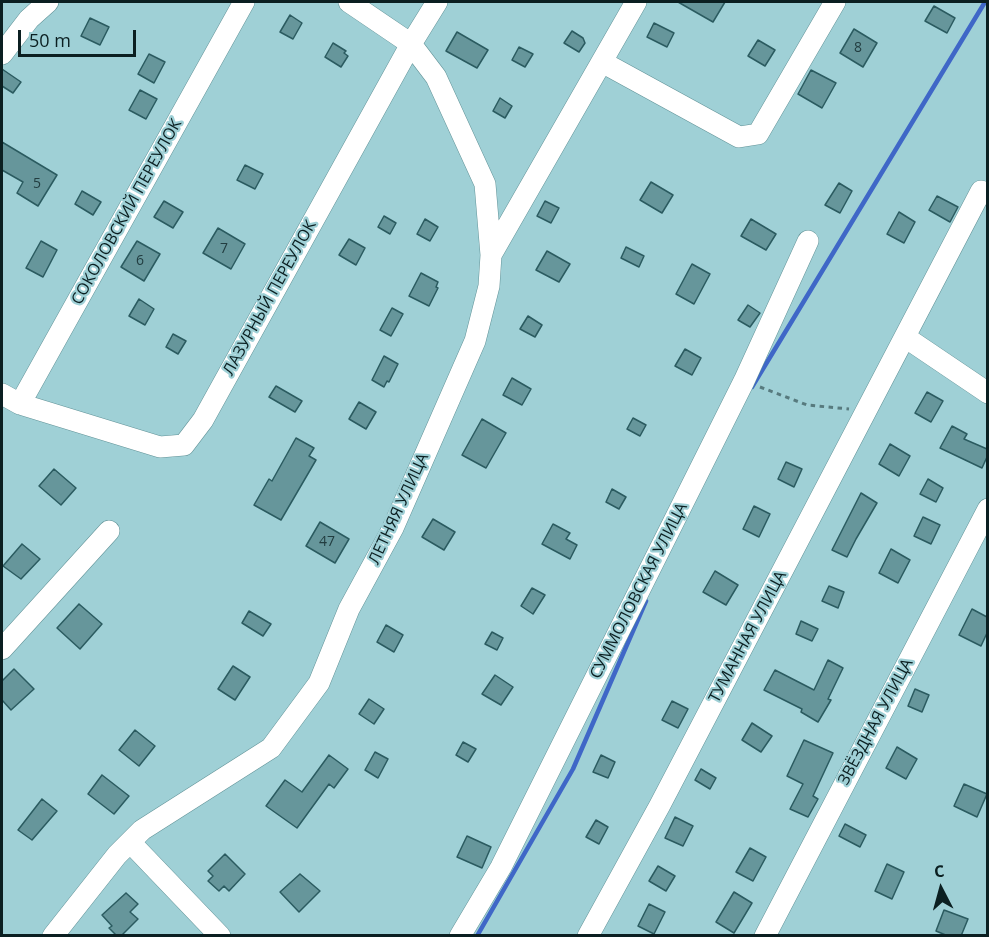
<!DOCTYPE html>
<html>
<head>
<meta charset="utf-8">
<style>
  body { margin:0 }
  #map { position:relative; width:989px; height:937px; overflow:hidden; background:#9fd0d6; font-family:"Open Sans",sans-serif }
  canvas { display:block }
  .frame { position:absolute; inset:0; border:3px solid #0b1f21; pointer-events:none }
  .north { position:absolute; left:911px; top:859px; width:60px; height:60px; -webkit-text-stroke:4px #9fd0d6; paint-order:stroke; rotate:354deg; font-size:16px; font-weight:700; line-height:24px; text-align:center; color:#0b1f21 }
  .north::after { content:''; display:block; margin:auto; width:21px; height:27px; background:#0b1f21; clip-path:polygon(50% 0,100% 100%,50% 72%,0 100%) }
  .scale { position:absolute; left:18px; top:30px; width:118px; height:27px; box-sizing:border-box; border:3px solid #0b1f21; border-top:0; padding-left:8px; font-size:18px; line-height:21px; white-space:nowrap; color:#0b1f21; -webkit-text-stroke:4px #9fd0d6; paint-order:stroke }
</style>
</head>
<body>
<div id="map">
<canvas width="989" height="937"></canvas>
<div class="frame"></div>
<div class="north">С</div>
<div class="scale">50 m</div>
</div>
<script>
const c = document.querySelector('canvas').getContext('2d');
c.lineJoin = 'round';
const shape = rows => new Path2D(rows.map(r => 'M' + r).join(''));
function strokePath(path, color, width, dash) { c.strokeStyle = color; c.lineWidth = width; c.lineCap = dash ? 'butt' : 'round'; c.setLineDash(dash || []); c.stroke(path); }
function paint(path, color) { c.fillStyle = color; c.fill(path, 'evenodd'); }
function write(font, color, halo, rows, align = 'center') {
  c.font = font + ' "Open Sans",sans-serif'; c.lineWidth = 4.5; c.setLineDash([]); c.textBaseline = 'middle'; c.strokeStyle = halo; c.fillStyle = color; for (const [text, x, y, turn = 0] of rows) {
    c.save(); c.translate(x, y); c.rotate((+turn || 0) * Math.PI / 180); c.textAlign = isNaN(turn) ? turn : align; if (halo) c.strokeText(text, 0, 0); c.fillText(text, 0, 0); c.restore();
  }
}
strokePath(shape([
  [752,387,985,2],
  [477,936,573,769,646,601]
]), '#3f67c7', 4.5);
const building = shape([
  [678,2,725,2,713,22,678,2],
  [934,6,955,18,947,33,925,21,934,6],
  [290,15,302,23,293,39,280,32,290,15],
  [90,18,109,27,100,45,81,36,90,18],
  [654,23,674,33,667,47,647,37,654,23],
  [854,29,877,43,863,67,840,53,854,29],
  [572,31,583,38,585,43,579,52,564,43,572,31],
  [457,32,488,50,477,68,446,51,457,32],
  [758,40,775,50,765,66,748,56,758,40],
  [333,43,346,51,344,53,348,56,341,67,325,57,333,43],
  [519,47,533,54,525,67,512,60,519,47],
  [149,54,165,62,154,83,138,74,149,54],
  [2,69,21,82,13,93,2,86,2,69],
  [811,70,836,83,822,108,798,94,811,70],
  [140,90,157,99,146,119,129,110,140,90],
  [500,98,512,106,505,118,493,111,500,98],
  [2,142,57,175,38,206,17,193,23,182,2,170,2,142],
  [245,165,263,174,255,189,237,180,245,165],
  [651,182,673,195,662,213,640,200,651,182],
  [839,183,852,191,840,213,825,205,839,183],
  [82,191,101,202,93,215,75,204,82,191],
  [937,196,958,207,950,222,929,210,937,196],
  [164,201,183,212,173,228,154,217,164,201],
  [545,201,559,208,551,223,537,216,545,201],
  [899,212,915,222,904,243,887,234,899,212],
  [384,216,396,223,390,234,378,227,384,216],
  [425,219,438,227,430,241,417,234,425,219],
  [751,219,776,234,766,250,741,236,751,219],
  [218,228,245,244,231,269,203,253,218,228],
  [349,239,365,248,356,265,339,255,349,239],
  [41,241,57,250,43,277,26,268,41,241],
  [137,241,160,254,144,281,121,267,137,241],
  [626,247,644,256,639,267,621,258,626,247],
  [547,251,570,264,559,282,536,270,547,251],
  [692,264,710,274,694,304,676,294,692,264],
  [421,273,438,282,436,287,438,288,429,306,409,296,421,273],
  [139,299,154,309,145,325,129,316,139,299],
  [748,305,760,313,750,327,738,320,748,305],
  [392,308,403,314,391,336,380,330,392,308],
  [528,316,542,325,535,337,520,329,528,316],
  [173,334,186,341,178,354,166,347,173,334],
  [685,349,701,358,692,375,675,366,685,349],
  [384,356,398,364,389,382,387,381,384,387,372,380,384,356],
  [512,378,531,389,522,405,503,395,512,378],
  [276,386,302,401,295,412,269,397,276,386],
  [927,392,943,401,931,422,915,413,927,392],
  [359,402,376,412,366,429,349,419,359,402],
  [633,418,646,425,640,436,627,429,633,418],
  [482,419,506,433,486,468,462,455,482,419],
  [952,426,967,434,964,439,987,449,987,457,982,468,940,448,952,426],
  [296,438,314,448,309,456,316,460,281,520,254,505,269,479,272,481,296,438],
  [890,444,910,456,899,476,879,464,890,444],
  [786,462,802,469,794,487,778,479,786,462],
  [54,469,76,488,61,505,39,486,54,469],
  [928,479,943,488,936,502,920,494,928,479],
  [612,489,626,497,619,509,606,502,612,489],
  [861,493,877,503,856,539,847,557,832,550,861,493],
  [754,506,770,514,759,537,743,529,754,506],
  [923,517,940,525,931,544,914,536,923,517],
  [433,519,455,532,444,550,422,537,433,519],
  [320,522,349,539,335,563,306,546,320,522],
  [553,524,570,533,566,539,577,545,570,559,542,544,553,524],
  [22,544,40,559,21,579,3,566,22,544],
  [891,549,910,560,898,583,879,573,891,549],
  [715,571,738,585,726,605,703,592,715,571],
  [829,586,844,592,838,608,822,601,829,586],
  [532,588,545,595,533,614,521,606,532,588],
  [79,604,102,624,80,649,57,628,79,604],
  [972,609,987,617,987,633,981,646,959,635,972,609],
  [249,611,271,624,263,636,242,623,249,611],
  [801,621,818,629,812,641,796,634,801,621],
  [386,625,403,635,394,652,377,642,386,625],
  [492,632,503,638,497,650,485,644,492,632],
  [828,660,843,668,828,699,831,700,818,722,801,712,802,709,764,690,775,670,814,690,828,660],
  [233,666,250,677,235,700,218,689,233,666],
  [14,669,34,689,11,710,2,700,2,681,14,669],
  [495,675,513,687,501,705,482,694,495,675],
  [915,689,929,695,922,712,908,706,915,689],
  [369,699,384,709,374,724,359,714,369,699],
  [672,701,688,709,678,728,662,720,672,701],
  [752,723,772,736,761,752,742,740,752,723],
  [135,730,155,746,139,766,119,750,135,730],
  [804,740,833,753,813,796,818,799,808,817,790,809,803,784,787,776,804,740],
  [463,742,476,749,468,762,456,755,463,742],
  [897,747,917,759,906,779,886,768,897,747],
  [375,752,388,759,378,778,365,770,375,752],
  [329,755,348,769,334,788,329,784,297,828,266,806,285,780,302,792,329,755],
  [601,755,615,762,608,778,593,772,601,755],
  [701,769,716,778,710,789,695,780,701,769],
  [102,775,129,796,114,814,88,794,102,775],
  [964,784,987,794,977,817,954,806,964,784],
  [42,799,57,811,32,840,18,830,42,799],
  [675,817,693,826,683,846,665,838,675,817],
  [596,820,608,827,599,844,586,837,596,820],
  [845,824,866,835,860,847,839,836,845,824],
  [467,836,491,847,482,868,457,857,467,836],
  [750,848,766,857,753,881,736,872,750,848],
  [225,854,245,874,229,891,224,886,219,891,208,881,213,876,208,871,225,854],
  [887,864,904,872,892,899,875,891,887,864],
  [658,866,675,876,666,891,649,881,658,866],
  [300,874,320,891,299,912,280,892,300,874],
  [734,892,752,903,734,933,716,922,734,892],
  [126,893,138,904,130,912,138,919,121,936,117,936,109,928,112,926,102,915,126,893],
  [649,904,665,912,654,934,638,926,649,904],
  [944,910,968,919,961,936,948,936,936,931,944,910]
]);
paint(building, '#66969b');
strokePath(building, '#2b5b60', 1.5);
const minor = shape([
  [349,2,411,44,436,77,485,184,491,255],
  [2,54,29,19,48,2],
  [602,62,739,137,758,134,835,2],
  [905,337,988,393],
  [2,394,20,404,244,2],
  [20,404,160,447,184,445,203,420,411,44,437,2],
  [2,649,109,531],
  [130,842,220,936],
  [53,936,117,855,142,830,271,748,319,683,349,609,393,528,475,341,489,286,491,255,636,2],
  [460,936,501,867,744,381,808,241],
  [588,936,660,805,981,191,988,194],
  [765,936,988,509]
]);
strokePath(minor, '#629398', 22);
strokePath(shape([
  [760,387,807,405,849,409]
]), '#577a7e', 3, [4.5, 4.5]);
strokePath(minor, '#fff', 21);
write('14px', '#223d40', null, [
  ["8",858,48],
  ["5",37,184],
  ["7",224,249],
  ["6",140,261],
  ["47",327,542]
]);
write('16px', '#0b1f21', '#9fd0d6', [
  ["СОКОЛОВСКИЙ ПЕРЕУЛОК",127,212,-61],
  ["ЛАЗУРНЫЙ ПЕРЕУЛОК",270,298,-61],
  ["ЛЕТНЯЯ УЛИЦА",399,509,-65],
  ["СУММОЛОВСКАЯ УЛИЦА",639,591,-63],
  ["ТУМАННАЯ УЛИЦА",748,637,-62],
  ["ЗВЁЗДНАЯ УЛИЦА",876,722,-62]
]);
</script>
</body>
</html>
